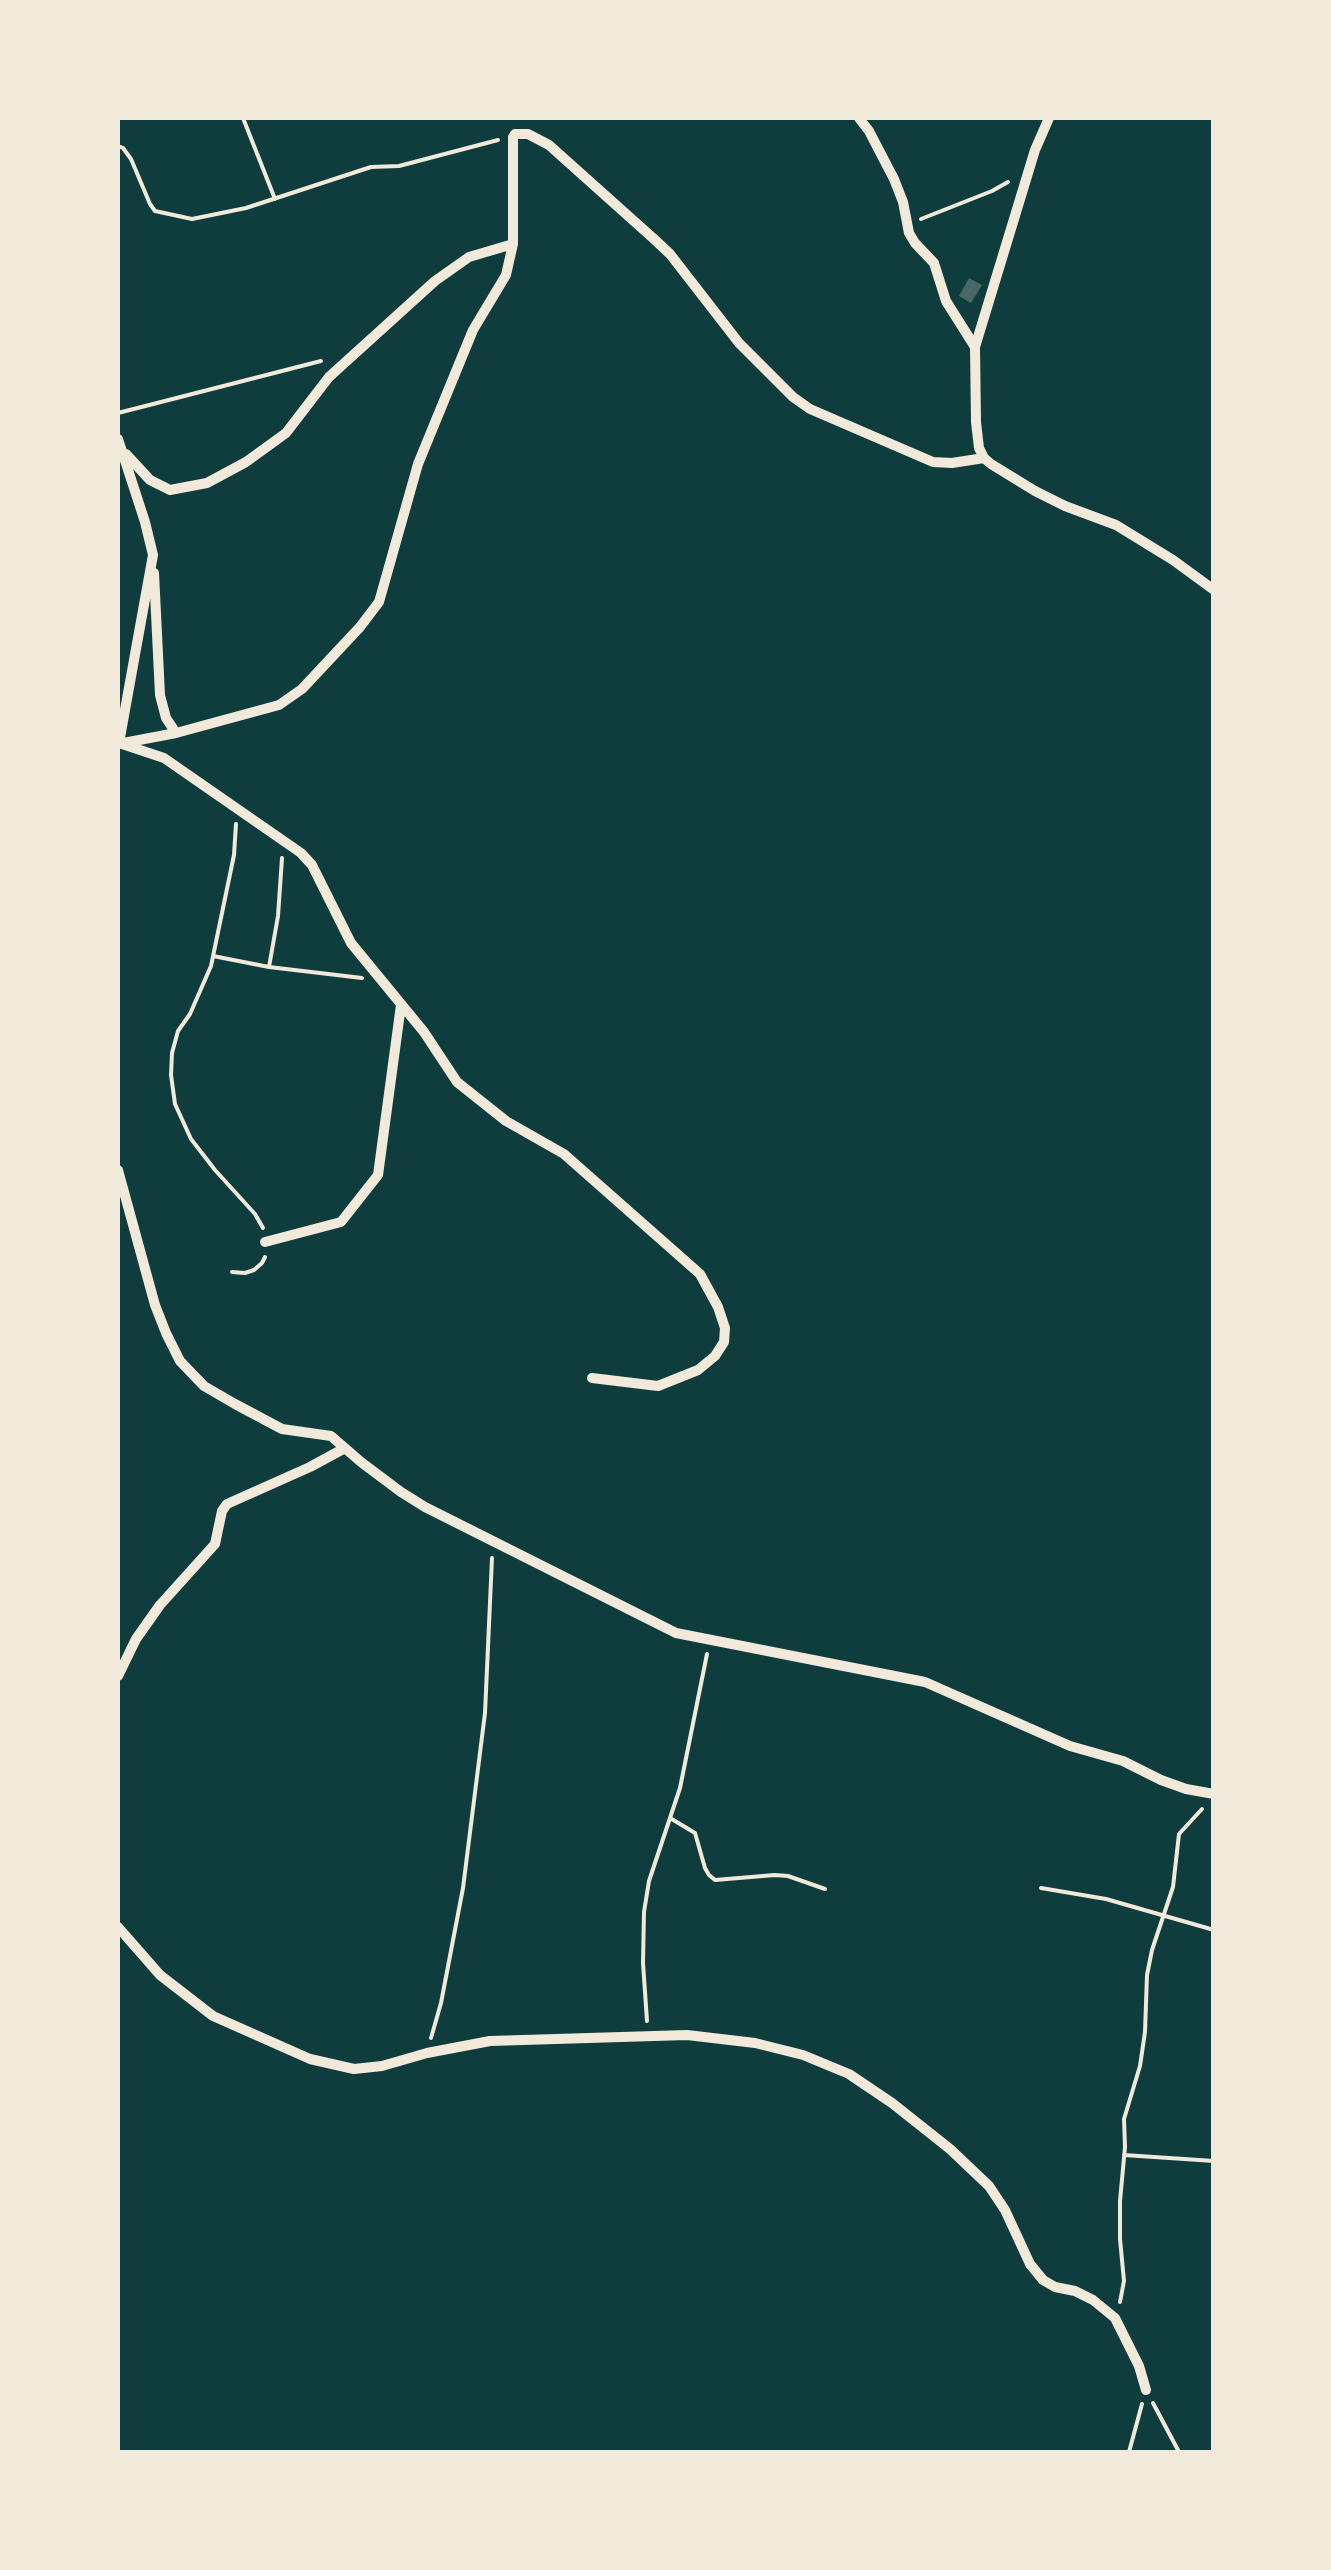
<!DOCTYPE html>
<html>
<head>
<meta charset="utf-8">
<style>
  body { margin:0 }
  #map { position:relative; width:1331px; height:2570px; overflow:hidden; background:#0f3d3e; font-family:"IBM Plex Sans",sans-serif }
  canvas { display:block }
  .frame { position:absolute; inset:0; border:120px solid #f1e9da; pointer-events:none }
</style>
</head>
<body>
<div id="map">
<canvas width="1331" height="2570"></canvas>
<div class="frame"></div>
</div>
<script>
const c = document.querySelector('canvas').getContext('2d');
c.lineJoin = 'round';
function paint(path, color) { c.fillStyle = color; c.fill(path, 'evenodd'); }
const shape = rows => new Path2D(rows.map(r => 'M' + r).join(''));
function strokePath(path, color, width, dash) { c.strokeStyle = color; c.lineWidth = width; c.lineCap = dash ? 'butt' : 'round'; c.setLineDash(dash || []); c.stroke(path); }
paint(shape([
  [969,278,982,285,971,303,959,296]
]), '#486865');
strokePath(shape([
  [243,118,275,199],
  [118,146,123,148,131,159,150,204,155,211,192,219,246,208,371,167,399,166,498,140],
  [921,219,992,191,1008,182],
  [118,413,321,361],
  [236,824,234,855,211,966,190,1014,178,1031,172,1053,171,1075,175,1104,191,1139,215,1170,255,1214,263,1228],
  [213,956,269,967,362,978],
  [269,967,278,916,282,858],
  [232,1272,245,1273,254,1270,262,1263,265,1257],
  [670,1818,695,1833,705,1868,709,1875,715,1880,775,1875,788,1876,825,1889],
  [1041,1888,1106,1899,1214,1930],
  [647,2021,643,1963,644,1912,649,1881,680,1788,707,1654],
  [431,2038,441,2003,463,1888,485,1713,492,1558],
  [1124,2155,1214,2161],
  [1120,2302,1124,2281,1120,2239,1120,2201,1125,2147,1124,2119,1140,2066,1145,2032,1147,1975,1152,1950,1173,1887,1179,1834,1202,1809],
  [1153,2403,1179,2452],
  [1129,2452,1142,2404]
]), '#f1e9da', 4);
strokePath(shape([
  [859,118,869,131,894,179,903,202,909,233,915,243,934,263,946,301,975,347],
  [1049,118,1035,150,975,347,976,422,979,448,984,458,991,464,1035,491,1065,506,1116,525,1173,560,1214,590],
  [118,439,145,522,153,555,119,743,164,758,301,853,312,865,351,943,424,1032,457,1082,506,1121,564,1154,700,1274,718,1307,725,1328,724,1342,715,1356,698,1370,658,1386,592,1378],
  [126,454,150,480,170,490,207,483,246,462,286,433,329,377,435,281,469,257,513,244],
  [154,573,160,695,166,718,176,733],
  [118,744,176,733,279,705,302,689,360,627,379,602,418,464,473,330,506,275,513,244,513,137,515,134,528,134,549,145,654,239,670,254,739,343,793,397,810,409,933,462,952,463,984,458],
  [118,1170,155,1305,166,1333,180,1361,204,1386,235,1404,282,1429,331,1436,361,1462,401,1492,425,1507,676,1633,925,1682,1070,1746,1123,1761,1161,1780,1186,1789,1214,1794],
  [265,1242,341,1222,378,1175,401,1005],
  [118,1676,136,1639,160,1605,215,1544,222,1511,227,1504,310,1467,345,1448],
  [118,1927,160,1975,213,2016,310,2059,354,2069,382,2066,427,2053,490,2041,687,2035,755,2043,803,2055,849,2074,892,2103,950,2149,989,2186,1005,2210,1030,2264,1043,2280,1055,2287,1075,2291,1093,2300,1115,2318,1139,2366,1146,2390]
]), '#f1e9da', 10);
</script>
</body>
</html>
